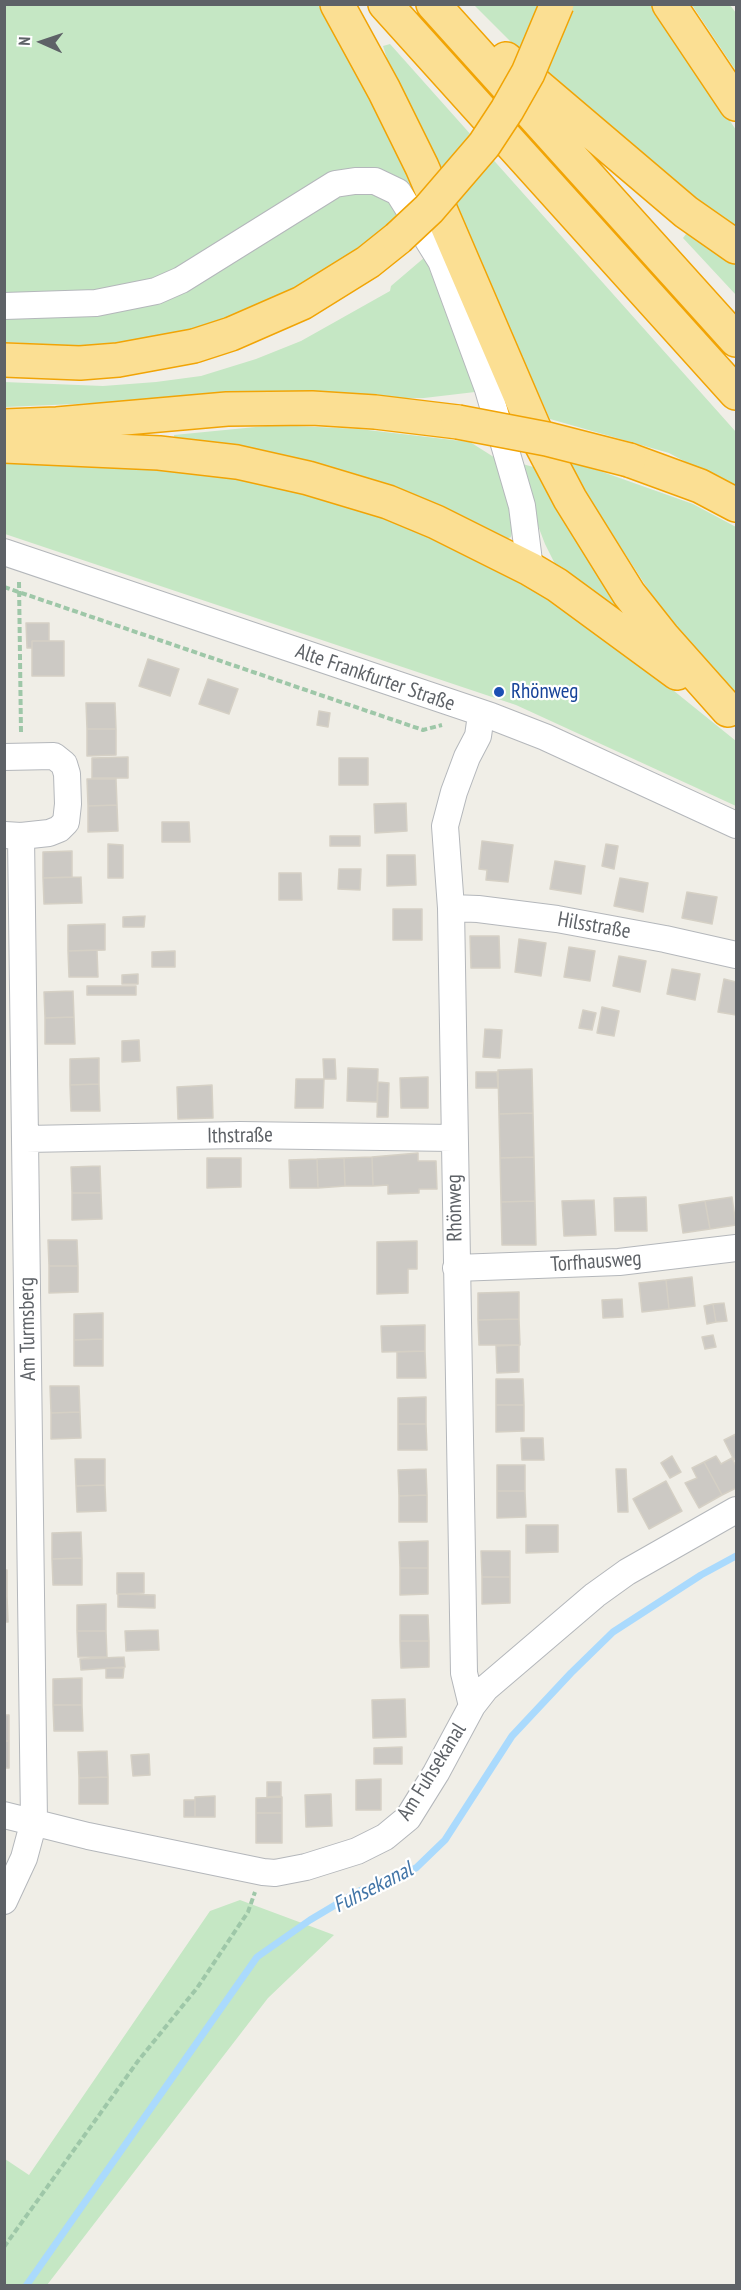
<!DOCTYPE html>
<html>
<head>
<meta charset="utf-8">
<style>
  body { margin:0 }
  #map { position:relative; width:741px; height:2290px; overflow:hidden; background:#f0eee7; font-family:"PT Sans Narrow",sans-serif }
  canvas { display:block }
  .frame { position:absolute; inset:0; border:6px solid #5e6267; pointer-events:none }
  .north { position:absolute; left:12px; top:12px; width:60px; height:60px; -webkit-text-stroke:4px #fff; paint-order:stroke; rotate:273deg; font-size:16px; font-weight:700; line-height:24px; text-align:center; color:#5e6267 }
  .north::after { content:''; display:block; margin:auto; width:21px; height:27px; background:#5e6267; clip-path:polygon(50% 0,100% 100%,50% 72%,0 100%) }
</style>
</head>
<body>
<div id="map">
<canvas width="741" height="2290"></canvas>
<div class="frame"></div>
<div class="north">N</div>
</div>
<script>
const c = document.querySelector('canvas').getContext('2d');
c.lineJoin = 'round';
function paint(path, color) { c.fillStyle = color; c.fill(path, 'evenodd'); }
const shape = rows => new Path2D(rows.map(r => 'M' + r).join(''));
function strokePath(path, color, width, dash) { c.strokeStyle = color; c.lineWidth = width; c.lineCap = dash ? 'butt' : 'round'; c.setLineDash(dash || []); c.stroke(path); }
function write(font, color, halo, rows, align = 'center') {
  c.font = font + ' "PT Sans Narrow",sans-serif'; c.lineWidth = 4.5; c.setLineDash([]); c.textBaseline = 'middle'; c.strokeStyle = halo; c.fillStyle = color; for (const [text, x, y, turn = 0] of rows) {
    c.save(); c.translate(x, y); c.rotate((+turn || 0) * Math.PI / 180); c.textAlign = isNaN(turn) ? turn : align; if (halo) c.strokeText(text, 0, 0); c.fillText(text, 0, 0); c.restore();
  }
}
paint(shape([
  [4,5,318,5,346,52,418,195,345,269,226,324,95,347,5,342],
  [474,5,653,5,736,130,736,235,552,83],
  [692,5,730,5,736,13,736,71],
  [390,44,736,432,736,489,669,453,550,419,390,68,383,46],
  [690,229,736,261,736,295,683,238],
  [425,257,475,392,424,398,146,401,5,407,4,382,103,386,156,382,201,376,256,359,301,341,390,291,391,286],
  [276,425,359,429,470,442,500,461,515,513,511,537,502,541,175,441,174,435],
  [5,457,120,466,239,479,341,498,462,548,548,594,627,653,736,741,736,806,516,705,5,534],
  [565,461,600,471,693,504,736,527,736,697,666,617],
  [519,463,544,470,624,612,564,574,557,568,545,544,532,510],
  [240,1900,334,1935,268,1998,47,2285,5,2285,5,2159,29,2175,210,1911]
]), '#c5e7c4');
strokePath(shape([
  [26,2286,257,1957,310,1920,357,1892,416,1868,445,1840,512,1736,571,1673,613,1632,701,1575,736,1556]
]), '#aadafd', 7);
const building = shape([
  [26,623,49,623,49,641,32,641,32,648,27,648,26,623],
  [32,641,64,641,64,676,32,676,32,641],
  [148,659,179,669,170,696,139,686,148,659],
  [208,679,238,689,229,714,199,704,208,679],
  [86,703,115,703,116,729,87,729,86,703],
  [319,711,330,713,328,727,317,725,319,711],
  [87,729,116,729,116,755,87,756,87,729],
  [128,757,128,778,92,778,92,758,128,757],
  [339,758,368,758,368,785,339,785,339,758],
  [87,779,116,779,117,805,88,806,87,779],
  [406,803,407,831,375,833,374,804,406,803],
  [117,805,118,831,88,832,88,806,117,805],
  [162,822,189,822,190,842,162,842,162,822],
  [330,836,360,836,360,846,330,846,330,836],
  [482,841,513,845,508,882,486,880,487,870,479,869,482,841],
  [108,844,123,845,123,878,108,878,108,844],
  [606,844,618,846,614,869,602,866,606,844],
  [72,851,72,877,43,878,43,852,72,851],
  [387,855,415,855,416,885,387,886,387,855],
  [555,861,585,866,581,894,550,889,555,861],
  [339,869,361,869,360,890,338,889,339,869],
  [279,873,301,873,302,900,279,900,279,873],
  [81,877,82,903,44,904,43,878,81,877],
  [620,878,648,883,643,912,614,906,620,878],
  [687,892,717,897,712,924,682,918,687,892],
  [393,909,422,909,422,940,393,940,393,909],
  [145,916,144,927,123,927,123,917,145,916],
  [105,924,105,950,68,951,68,925,105,924],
  [470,936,499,936,500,968,471,968,470,936],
  [519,939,546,943,541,976,515,972,519,939],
  [569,947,595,951,590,981,564,977,569,947],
  [97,950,98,977,69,977,68,951,97,950],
  [175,951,175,967,152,967,152,952,175,951],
  [619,956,646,961,640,992,613,986,619,956],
  [672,969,700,974,695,1000,667,994,672,969],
  [138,974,138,984,122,984,122,975,138,974],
  [724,979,736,982,736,1015,718,1012,724,979],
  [87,986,136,986,136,995,87,995,87,986],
  [73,991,74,1017,45,1018,44,992,73,991],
  [602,1007,619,1011,614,1036,597,1033,602,1007],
  [583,1010,596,1013,592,1030,579,1028,583,1010],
  [74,1017,75,1044,45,1044,45,1018,74,1017],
  [485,1029,502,1030,500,1058,483,1057,485,1029],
  [139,1040,140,1061,122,1062,122,1041,139,1040],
  [99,1058,99,1084,70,1085,70,1059,99,1058],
  [323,1059,335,1059,336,1079,324,1079,323,1059],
  [348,1068,378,1069,377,1102,347,1101,348,1068],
  [532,1069,533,1113,499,1114,498,1070,532,1069],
  [476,1072,497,1072,498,1088,476,1088,476,1072],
  [428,1077,428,1108,401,1108,400,1078,428,1077],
  [296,1079,324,1079,323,1108,295,1108,296,1079],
  [378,1082,389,1083,388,1117,377,1117,378,1082],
  [99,1084,100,1111,71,1111,70,1085,99,1084],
  [212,1085,213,1118,178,1119,177,1087,212,1085],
  [533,1113,534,1157,500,1158,499,1114,533,1113],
  [418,1153,418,1161,436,1161,437,1189,419,1189,419,1193,388,1194,388,1185,373,1186,372,1157,418,1153],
  [372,1157,373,1186,345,1186,344,1158,372,1157],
  [534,1157,535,1201,501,1202,500,1158,534,1157],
  [207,1158,241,1158,241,1187,207,1188,207,1158],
  [344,1158,345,1186,318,1188,317,1159,344,1158],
  [317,1159,318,1188,290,1188,289,1160,317,1159],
  [100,1166,101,1193,72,1193,71,1167,100,1166],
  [72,1193,101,1193,102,1219,72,1220,72,1193],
  [646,1197,647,1231,615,1231,614,1198,646,1197],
  [732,1197,736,1225,710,1229,705,1201,732,1197],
  [594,1200,596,1235,564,1236,562,1201,594,1200],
  [535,1201,536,1245,502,1245,501,1202,535,1201],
  [705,1201,710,1229,683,1233,679,1205,705,1201],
  [48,1240,77,1240,78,1266,49,1266,48,1240],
  [417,1241,417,1269,408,1269,408,1293,377,1294,377,1242,417,1241],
  [49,1266,78,1266,78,1292,49,1293,49,1266],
  [692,1277,695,1306,669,1309,666,1280,692,1277],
  [666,1280,669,1309,642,1312,639,1283,666,1280],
  [519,1292,519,1319,478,1320,478,1293,519,1292],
  [622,1299,623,1317,603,1318,602,1300,622,1299],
  [724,1303,727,1321,716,1322,713,1304,724,1303],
  [713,1304,716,1322,707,1324,704,1306,713,1304],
  [103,1313,103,1339,74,1340,74,1314,103,1313],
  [519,1319,520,1345,479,1345,478,1320,519,1319],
  [425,1325,425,1351,382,1352,381,1326,425,1325],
  [713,1335,716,1347,705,1349,702,1337,713,1335],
  [103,1339,103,1366,74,1366,74,1340,103,1339],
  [519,1345,519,1372,497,1373,496,1346,519,1345],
  [425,1351,426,1378,397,1378,397,1352,425,1351],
  [496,1379,523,1379,524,1405,496,1405,496,1379],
  [50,1386,79,1386,80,1412,51,1413,50,1386],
  [426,1397,426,1424,398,1424,398,1398,426,1397],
  [496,1405,524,1405,524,1431,496,1432,496,1405],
  [80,1412,81,1438,51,1439,51,1413,80,1412],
  [398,1424,426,1424,427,1450,398,1450,398,1424],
  [736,1434,736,1458,734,1460,724,1440,736,1434],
  [521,1438,543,1438,544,1460,522,1460,521,1438],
  [672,1456,681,1472,670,1478,661,1463,672,1456],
  [716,1456,721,1464,732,1458,736,1466,736,1488,722,1495,704,1462,716,1456],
  [75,1459,105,1459,105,1485,76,1486,75,1459],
  [704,1462,722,1495,699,1508,685,1483,697,1478,692,1468,704,1462],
  [497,1465,525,1465,525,1491,497,1491,497,1465],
  [426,1469,427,1495,399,1496,398,1470,426,1469],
  [616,1469,626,1469,628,1512,618,1512,616,1469],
  [666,1481,682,1511,649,1529,633,1499,666,1481],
  [105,1485,106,1511,77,1512,76,1486,105,1485],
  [497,1491,525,1491,526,1517,497,1518,497,1491],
  [427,1495,427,1522,399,1522,399,1496,427,1495],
  [526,1525,558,1525,558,1552,526,1553,526,1525],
  [81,1532,82,1558,52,1559,52,1533,81,1532],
  [428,1541,428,1568,400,1568,399,1542,428,1541],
  [481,1551,510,1551,510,1577,482,1577,481,1551],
  [82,1558,82,1585,53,1585,52,1559,82,1558],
  [400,1568,428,1568,428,1594,400,1595,400,1568],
  [4,1570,7,1570,7,1596,4,1596,4,1570],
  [117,1573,144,1573,144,1593,117,1594,117,1573],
  [482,1577,510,1577,510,1603,482,1604,482,1577],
  [118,1594,155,1595,155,1608,118,1607,118,1594],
  [4,1596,7,1596,8,1622,4,1622,4,1596],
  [106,1604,106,1631,77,1631,77,1605,106,1604],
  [400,1615,428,1615,429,1641,400,1641,400,1615],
  [158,1630,159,1650,126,1651,125,1631,158,1630],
  [77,1631,106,1631,107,1657,78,1657,77,1631],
  [400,1641,429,1641,429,1667,401,1668,400,1641],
  [124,1657,125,1667,81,1670,80,1659,124,1657],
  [106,1668,124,1668,123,1678,106,1678,106,1668],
  [82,1678,82,1705,53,1705,53,1679,82,1678],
  [405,1699,406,1737,373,1738,372,1700,405,1699],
  [53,1705,82,1705,83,1731,54,1731,53,1705],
  [4,1715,9,1715,9,1741,4,1741,4,1715],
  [4,1741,9,1741,9,1768,4,1768,4,1741],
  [402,1747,402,1764,374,1764,374,1748,402,1747],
  [107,1751,108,1777,79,1778,78,1752,107,1751],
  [149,1754,150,1775,133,1776,131,1755,149,1754],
  [108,1777,108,1804,79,1804,79,1778,108,1777],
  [381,1779,381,1810,356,1810,356,1780,381,1779],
  [267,1782,281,1782,281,1796,267,1797,267,1782],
  [331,1794,332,1826,306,1827,305,1795,331,1794],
  [215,1796,215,1817,195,1817,195,1797,215,1796],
  [282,1797,282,1813,256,1813,256,1798,282,1797],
  [184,1800,195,1800,195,1817,184,1817,184,1800],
  [256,1813,282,1813,282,1843,256,1843,256,1813]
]);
paint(building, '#ccc9c4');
strokePath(building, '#d5d0c5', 1.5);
const minor = shape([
  [4,306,96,303,156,291,181,280,335,184,355,181,375,181,398,192,441,261,488,389,522,506,530,569],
  [4,552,491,716,545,737,736,825],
  [4,757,54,756,64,764,67,774,68,804,66,822,59,829,49,833,21,836,5,835],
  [451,908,478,909,557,919,665,939,736,955],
  [26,1139,240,1135,453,1138],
  [456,1268,619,1262,736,1248],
  [472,1706,464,1673,451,908,445,826,454,792,467,757,478,736,481,715],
  [4,1815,88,1836,263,1872,275,1873,306,1867,357,1851,385,1837,408,1818,436,1773,472,1706,486,1688,595,1595,627,1572,736,1510],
  [4,1901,24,1858,34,1821,21,836]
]);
const highway = shape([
  [337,4,384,90,422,167,541,444,570,499,629,594,663,637,728,710],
  [385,4,736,393],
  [433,4,736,340],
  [669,4,736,104],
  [506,59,686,212,736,247],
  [4,360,80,363,118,360,194,346,231,334,302,303,368,262,398,238],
  [4,426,57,424,227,409,312,408,375,412,458,422],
  [4,446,159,453,237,462,308,478,388,502,436,522,530,569,557,585,677,673],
  [629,460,700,486,736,505]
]);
strokePath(minor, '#b4b7bb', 28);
strokePath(highway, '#f1a405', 36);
strokePath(shape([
  [19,582,21,733],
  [4,587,423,730,442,725],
  [4,2247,138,2061,197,1988,248,1912,255,1892]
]), '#9ec7a8', 4, [6, 3]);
strokePath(minor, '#fff', 26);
strokePath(highway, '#fbdf93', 33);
const highwayBridge = shape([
  [398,238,429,209,484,145,507,110,528,73,557,4],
  [458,422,547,439,629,460]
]);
strokePath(highwayBridge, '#f1a405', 36, []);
strokePath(highwayBridge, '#fbdf93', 33);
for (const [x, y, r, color] of [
  [499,692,6,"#1a4fb4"]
]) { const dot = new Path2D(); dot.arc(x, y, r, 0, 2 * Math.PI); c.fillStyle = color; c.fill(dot); strokePath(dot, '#fff', 2); }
write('21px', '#5e6267', '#fff', [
  ["Alte Frankfurter Straße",375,678,19],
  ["Hilsstraße",594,926,10],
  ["Ithstraße",240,1136,-1],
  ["Rhönweg",455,1208,-91],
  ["Torfhausweg",596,1262,-4],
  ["Am Turmsberg",28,1329,-91],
  ["Am Fuhsekanal",432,1772,-58]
]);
write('21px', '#164399', '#fff', [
  ["Rhönweg",511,692]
], 'left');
write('italic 22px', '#4275a7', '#fff', [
  ["Fuhsekanal",373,1888,-27]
]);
</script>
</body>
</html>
